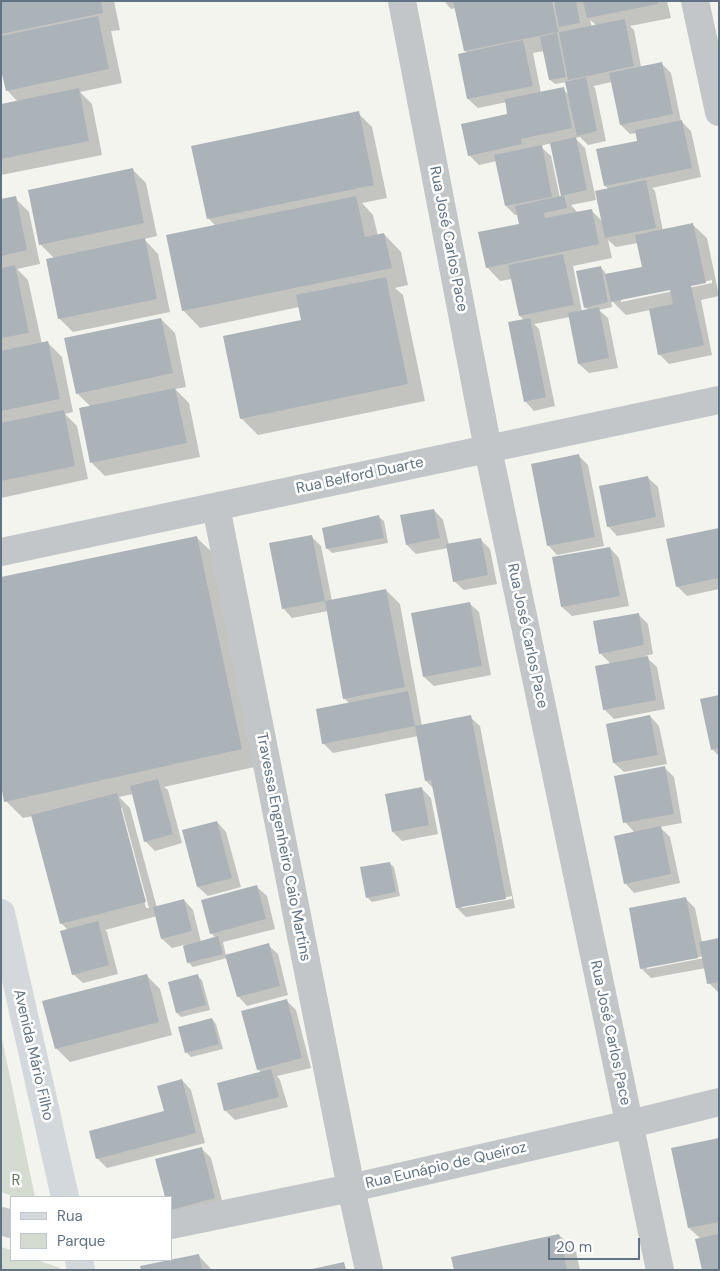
<!DOCTYPE html>
<html>
<head>
<meta charset="utf-8">
<style>
  body { margin:0 }
  #map { position:relative; width:720px; height:1271px; overflow:hidden; background:#f4f4ef; font-family:"DM Sans",sans-serif }
  canvas { display:block }
  .frame { position:absolute; inset:0; border:2px solid #607283; pointer-events:none }
  .legend { position:absolute; left:10px; top:1196px; width:162px; height:65px; box-sizing:border-box; background:#fff; border:1px solid #bfc7cd; margin:0; padding:6px 9px; list-style:none; font-size:15px; color:#607283 }
  .legend li { display:flex; align-items:center; gap:10px; height:25px }
  .legend b { width:25px; border:1px solid #bfc7cd }
  .scale { position:absolute; left:548px; top:1238px; width:92px; height:22px; box-sizing:border-box; border:2px solid #607283; border-top:0; padding-left:6px; font-size:15px; line-height:18px; white-space:nowrap; color:#607283; -webkit-text-stroke:4px #fff; paint-order:stroke }
</style>
</head>
<body>
<div id="map">
<canvas width="720" height="1271"></canvas>
<div class="frame"></div>
<ul class="legend">
<li><b style="height:6px;background:#d2d8dc"></b>Rua</li>
<li><b style="height:14px;background:#d4dbd0"></b>Parque</li>
</ul>
<div class="scale">20 m</div>
</div>
<script>
const c = document.querySelector('canvas').getContext('2d');
c.lineJoin = 'round';
function paint(path, color) { c.fillStyle = color; c.fill(path, 'evenodd'); }
const shape = rows => new Path2D(rows.map(r => 'M' + r).join(''));
function strokePath(path, color, width, dash) { c.strokeStyle = color; c.lineWidth = width; c.lineCap = dash ? 'butt' : 'round'; c.setLineDash(dash || []); c.stroke(path); }
function write(font, color, halo, rows, align = 'center') {
  c.font = font + ' "DM Sans",sans-serif'; c.lineWidth = 5; c.setLineDash([]); c.textBaseline = 'middle'; c.strokeStyle = halo; c.fillStyle = color; for (const [text, x, y, turn = 0] of rows) {
    c.save(); c.translate(x, y); c.rotate((+turn || 0) * Math.PI / 180); c.textAlign = isNaN(turn) ? turn : align; if (halo) c.strokeText(text, 0, 0); c.fillText(text, 0, 0); c.restore();
  }
}
paint(shape([
  [1,1034,35,1197,15,1197,1,1192],
  [1,1247,11,1250,11,1260,37,1260,60,1268,60,1270,1,1270]
]), '#d4dbd0');
paint(shape([
  [1,1,114,1,120,30,111,31,122,83,80,92,92,104,102,155,1,175,1,106,18,102,7,90,3,72,1,72],
  [444,1,667,1,671,18,630,26,634,30,641,67,661,63,671,73,681,121,691,131,701,177,652,188,655,191,663,231,693,225,707,238,719,296,701,300,712,355,669,364,659,354,650,310,626,315,611,300,612,307,599,310,608,318,618,368,589,373,579,364,570,317,534,324,539,329,555,406,534,411,525,401,524,320,520,316,512,279,500,281,487,267,520,225,518,215,515,215,506,206,497,161,479,165,469,155,509,115,507,102,478,108,468,99,459,55,467,53,465,51,456,8,451,9],
  [590,20,594,23,596,26,592,27],
  [544,51,550,80,555,84,567,82,569,95,563,89,541,93,533,53],
  [612,82,621,125,630,134,637,133,639,142,605,186,609,189,603,222,591,210,578,213,571,205,596,200,585,148,575,138,580,137,588,145,606,141,595,88,593,86],
  [552,143,562,195,560,198,551,156,540,146],
  [608,240,616,247,638,243,643,268,606,276,605,272,601,268,585,307,588,310,582,312,573,266,612,258],
  [712,280,712,283,621,302,621,299],
  [358,113,372,127,387,198,362,203,373,215,378,236,384,234,401,252,408,285,395,288,403,295,425,401,258,435,241,418,302,321,299,307,200,328,183,310,216,226,208,218],
  [133,170,146,183,157,236,144,239,158,254,170,312,73,332,59,318,54,258,40,244],
  [15,198,29,212,40,264,17,269,28,280,42,344,48,343,62,357,73,412,65,414,77,426,88,479,1,498,1,201],
  [161,319,175,333,186,387,175,389,189,403,200,457,105,476,92,463,91,407,77,393],
  [579,456,588,465,604,546,557,555,548,545],
  [648,478,658,487,665,527,617,536,608,526],
  [434,510,443,520,449,545,480,539,490,549,497,584,464,590,454,581,448,548,416,554,407,545],
  [379,517,384,521,388,543,332,553,327,548],
  [719,529,719,589,687,596,677,586],
  [311,536,321,546,332,601,386,590,400,604,422,726,470,717,480,726,515,908,466,917,457,908,434,789,426,781,418,736,333,753,323,743,350,704,344,698,328,611,292,618,283,608],
  [512,896,512,899,462,908,462,906],
  [196,537,214,554,259,766,164,787,168,790,182,843,155,851,145,841,133,794,119,797,130,808,157,908,184,900,193,910,201,942,216,938,211,933,257,887,267,896,275,929,223,942,226,956,268,945,278,954,288,995,247,1006,238,996,227,958,193,967,188,962,184,945,172,948,162,939,157,916,105,930,107,932,118,974,83,983,73,974,68,930,62,924,33,816,23,818,6,801],
  [120,808,122,808,149,908,146,908],
  [610,548,619,558,629,606,572,616,562,607],
  [469,603,479,612,491,675,434,686,424,677],
  [638,614,648,624,653,654,645,656,657,667,665,709,614,719,604,709,611,664,600,653],
  [719,697,719,756,712,749],
  [650,716,659,726,667,764,624,772,614,763],
  [664,767,674,777,682,823,660,827,670,837,680,883,634,893,625,883,635,833,625,822],
  [422,789,431,798,438,834,402,841,393,832],
  [217,822,226,832,241,887,208,896,198,887],
  [389,863,394,867,400,896,372,902,367,897],
  [686,899,695,908,702,942,719,939,719,993,709,983,706,968,651,978,641,968],
  [704,956,704,958,647,969,647,966],
  [146,975,160,989,172,1035,70,1062,56,1048],
  [197,976,202,980,210,1010,181,1017,177,1013],
  [286,1000,296,1010,311,1068,277,1076,280,1080,288,1107,235,1120,226,1111,218,1084,261,1073,258,1069],
  [212,1019,216,1024,223,1049,191,1057,187,1053,180,1028],
  [182,1080,191,1090,205,1143,107,1168,97,1158,165,1112],
  [719,1139,719,1270,701,1239,689,1228],
  [201,1148,211,1158,224,1208,171,1211,171,1197,166,1197,156,1160],
  [559,1235,576,1252,580,1270,455,1270],
  [198,1255,212,1270,142,1270]
]), '#0003');
paint(shape([
  [1,1,101,1,103,13,1,34],
  [453,1,552,1,558,32,464,51],
  [554,1,576,1,580,23,559,27],
  [583,1,657,1,658,4,587,18],
  [98,16,109,69,6,91,1,70,1,36],
  [625,19,634,66,568,80,559,32],
  [557,33,566,77,549,80,540,37],
  [523,40,533,86,467,99,458,54],
  [662,62,673,114,620,125,609,73],
  [586,77,597,131,577,136,565,82],
  [564,87,572,128,521,139,522,144,468,156,461,124,507,114,505,99],
  [79,88,89,141,1,159,1,104],
  [359,111,374,185,207,219,191,146],
  [682,120,692,168,604,186,596,149,637,141,635,130],
  [576,137,587,190,564,195,567,208,544,213,545,218,592,209,599,244,486,268,478,232,519,224,515,206,561,196,550,143],
  [542,145,552,197,505,206,494,155],
  [133,168,144,223,39,245,28,190],
  [646,180,656,228,605,238,595,191],
  [16,196,27,250,1,256,1,199],
  [356,196,365,237,384,233,392,268,182,311,166,235],
  [693,223,706,283,691,286,704,345,658,355,649,309,673,304,670,290,611,302,605,274,642,267,635,235],
  [145,238,157,299,58,319,46,259],
  [563,254,574,305,519,316,508,265],
  [15,265,29,333,1,338,1,268],
  [601,266,608,302,584,308,576,271],
  [386,277,408,384,240,419,223,336,301,320,296,295],
  [599,307,609,358,578,364,568,313],
  [161,318,173,373,76,394,64,338],
  [530,318,546,397,524,402,508,322],
  [48,341,60,399,1,411,1,351],
  [175,388,187,443,90,463,79,408],
  [64,410,75,466,1,481,1,423],
  [579,454,595,537,547,546,531,464],
  [648,476,656,517,607,527,599,486],
  [434,509,440,538,406,545,400,515],
  [379,515,384,538,326,549,322,528],
  [719,528,719,578,676,587,666,539],
  [312,535,325,601,386,589,405,687,343,699,325,601,282,609,269,543],
  [197,536,242,749,4,802,1,785,1,577],
  [481,538,488,575,453,582,446,544],
  [610,547,620,596,561,607,552,557],
  [470,602,482,666,423,677,411,613],
  [639,613,644,645,599,654,593,621],
  [648,656,656,700,603,710,595,666],
  [408,691,415,726,322,744,316,709],
  [719,695,719,748,711,750,700,699],
  [471,715,506,899,456,908,431,780,425,781,415,726],
  [650,715,658,755,613,763,606,724],
  [665,766,674,814,623,823,614,776],
  [158,779,173,834,144,842,130,786],
  [422,787,429,825,392,832,385,794],
  [117,793,146,902,60,924,31,815],
  [217,821,232,878,197,887,182,830],
  [661,826,671,874,624,884,614,836],
  [390,862,396,892,366,898,360,867],
  [257,885,266,919,210,934,201,900],
  [686,897,698,958,640,969,629,908],
  [184,899,192,931,161,939,153,907],
  [98,921,109,965,72,975,60,931],
  [218,936,223,954,187,963,183,946],
  [719,938,719,982,707,984,699,942],
  [269,943,280,986,237,997,225,955],
  [147,974,159,1022,55,1049,42,1001],
  [198,974,206,1005,176,1013,168,982],
  [287,999,302,1058,257,1070,241,1011],
  [212,1018,219,1044,185,1053,178,1027],
  [271,1069,279,1097,224,1111,217,1083],
  [182,1079,196,1133,96,1159,89,1131,164,1111,157,1086],
  [719,1138,719,1222,688,1228,671,1148],
  [202,1147,215,1198,171,1210,171,1197,165,1197,155,1159],
  [559,1234,567,1270,454,1270,451,1257],
  [719,1234,719,1270,702,1270,695,1239],
  [199,1254,202,1270,141,1270,140,1266],
  [344,1262,346,1270,312,1270,312,1269]
]), '#abb2b8');
strokePath(shape([
  [402,1,488,449,660,1270],
  [695,1,719,112],
  [216,507,351,1188,369,1270],
  [1,552,719,400],
  [1,1221,11,1224],
  [171,1225,351,1188,630,1124,719,1102]
]), '#c2c6c9', 28);
strokePath(shape([
  [1,913,65,1197],
  [79,1260,81,1270]
]), '#d2d8dc', 28);
write('15px', '#607283', '#fff', [
  ["Rua José Carlos Pace",448,239,79],
  ["Rua Belford Duarte",360,476,-12],
  ["Rua José Carlos Pace",527,636,78],
  ["Travessa Engenheiro Caio Martins",283,847,79],
  ["Rua José Carlos Pace",610,1033,78],
  ["Avenida Mário Filho",33,1055,77],
  ["Rua Eunápio de Queiroz",446,1166,-13]
]);
write('15px', '#63795f', '#fff', [
  ["R",16,1181]
]);
</script>
</body>
</html>
